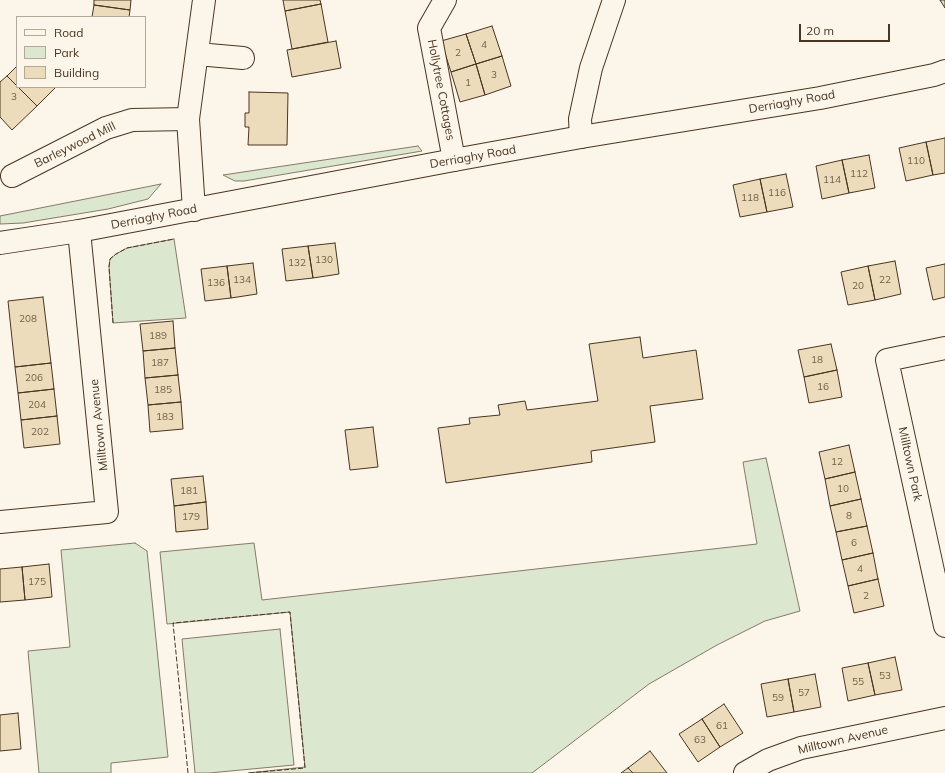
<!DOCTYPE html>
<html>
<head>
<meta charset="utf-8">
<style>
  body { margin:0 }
  #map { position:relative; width:945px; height:773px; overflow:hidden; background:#fbf6e9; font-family:Mulish,sans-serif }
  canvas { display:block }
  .legend { position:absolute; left:16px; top:16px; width:130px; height:72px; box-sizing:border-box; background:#fbf6e9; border:1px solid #b4a999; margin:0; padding:5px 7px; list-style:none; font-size:12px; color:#4a3520 }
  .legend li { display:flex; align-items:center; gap:8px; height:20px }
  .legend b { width:20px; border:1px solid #b4a999 }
  .scale { position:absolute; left:799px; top:24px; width:91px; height:18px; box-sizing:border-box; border:2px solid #4a3520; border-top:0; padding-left:5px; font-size:12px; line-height:14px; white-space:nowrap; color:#4a3520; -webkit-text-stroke:3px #fbf6e9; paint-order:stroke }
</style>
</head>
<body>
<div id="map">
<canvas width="945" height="773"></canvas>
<ul class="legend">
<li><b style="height:5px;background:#fbf6e9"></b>Road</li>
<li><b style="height:11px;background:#dce7d0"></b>Park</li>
<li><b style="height:11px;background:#ecdcbc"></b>Building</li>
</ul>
<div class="scale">20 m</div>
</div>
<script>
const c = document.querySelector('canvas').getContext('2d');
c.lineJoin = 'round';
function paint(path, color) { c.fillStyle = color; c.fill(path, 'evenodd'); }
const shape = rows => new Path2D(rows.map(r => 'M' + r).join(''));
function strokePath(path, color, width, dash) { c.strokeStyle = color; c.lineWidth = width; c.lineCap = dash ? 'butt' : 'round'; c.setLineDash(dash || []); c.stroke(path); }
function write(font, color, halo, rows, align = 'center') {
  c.font = font + ' Mulish,sans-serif'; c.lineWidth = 3; c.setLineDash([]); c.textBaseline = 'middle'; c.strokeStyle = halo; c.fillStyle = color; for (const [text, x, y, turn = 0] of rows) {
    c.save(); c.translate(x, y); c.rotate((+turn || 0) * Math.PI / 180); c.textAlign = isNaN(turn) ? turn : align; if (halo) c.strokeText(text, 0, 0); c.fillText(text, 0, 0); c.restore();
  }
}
const green = shape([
  [418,146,422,151,244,181,235,181,223,175,418,146],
  [161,184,148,199,108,209,23,223,0,224,0,216,161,184],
  [174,239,186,318,113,323,109,267,110,259,116,254,127,248,174,239],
  [766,458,800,611,765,621,717,645,649,684,532,773,248,773,305,767,290,612,167,624,160,552,254,543,262,600,757,544,743,462,766,458],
  [135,543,147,551,168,757,111,763,111,773,39,773,28,651,70,647,61,550,135,543],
  [280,629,294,765,209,773,195,773,182,639,280,629]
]);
paint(green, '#dce7d0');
strokePath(green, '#887966', 1);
const building = shape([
  [94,0,131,0,130,10,94,5,94,0],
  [283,0,320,0,321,4,285,11,283,0],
  [940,0,945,0,945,8,940,0],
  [321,4,328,42,292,49,285,11,321,4],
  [94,5,130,10,129,17,92,17,94,5],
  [492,26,502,56,476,64,466,34,492,26],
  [466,34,476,64,451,72,441,41,466,34],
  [336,41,341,68,292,77,287,50,336,41],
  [502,56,511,86,485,95,476,64,502,56],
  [476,64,485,95,460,102,451,72,476,64],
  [17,66,17,86,7,76,17,66],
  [7,76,37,106,12,130,0,117,0,82,7,76],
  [18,87,56,87,37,106,18,87],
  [249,92,288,93,287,145,248,145,249,127,245,127,245,113,249,113,249,92],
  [945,138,945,173,933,175,926,142,945,138],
  [926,142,933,175,906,181,899,148,926,142],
  [869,155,875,188,849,193,842,160,869,155],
  [842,160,849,193,822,199,816,166,842,160],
  [786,174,793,207,767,212,760,179,786,174],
  [760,179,767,212,740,217,733,185,760,179],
  [335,243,339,274,313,278,308,246,335,243],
  [308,246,313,278,286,281,282,249,308,246],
  [895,261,901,294,875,300,868,266,895,261],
  [253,263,257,294,231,298,227,266,253,263],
  [945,264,945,297,933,300,926,268,945,264],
  [227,266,231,298,205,301,201,269,227,266],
  [868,266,875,300,848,305,841,272,868,266],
  [43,297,51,363,15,367,8,301,43,297],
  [173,321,175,348,143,351,140,324,173,321],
  [640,337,643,358,696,350,703,399,650,406,655,442,591,451,592,462,446,483,438,428,470,424,469,418,500,415,498,405,525,401,527,410,598,401,589,344,640,337],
  [831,344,837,370,804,377,798,350,831,344],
  [175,348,178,375,145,378,143,351,175,348],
  [51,363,54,389,18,393,15,367,51,363],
  [837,370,842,397,809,403,804,377,837,370],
  [178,375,181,402,148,405,145,378,178,375],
  [54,389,57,416,21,420,18,393,54,389],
  [181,402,183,429,150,432,148,405,181,402],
  [57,416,60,444,24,448,21,420,57,416],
  [373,427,378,467,350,470,345,430,373,427],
  [849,445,855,472,825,479,819,452,849,445],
  [855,472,861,499,830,506,825,479,855,472],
  [203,476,206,502,174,506,171,479,203,476],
  [861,499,867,526,836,532,830,506,861,499],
  [206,502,208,529,176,532,174,506,206,502],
  [867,526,873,553,842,560,836,532,867,526],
  [873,553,878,579,848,586,842,560,873,553],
  [49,564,52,597,25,600,22,567,49,564],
  [22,567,25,600,0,602,0,569,22,567],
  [878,579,884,606,854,613,848,586,878,579],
  [895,657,902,690,875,695,868,663,895,657],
  [868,663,875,695,848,701,842,668,868,663],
  [815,674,821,707,794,712,788,679,815,674],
  [788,679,794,712,767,717,761,684,788,679],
  [724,704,743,733,720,747,702,719,724,704],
  [18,713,21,749,0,751,0,715,18,713],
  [702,719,720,747,698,762,679,734,702,719],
  [650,751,667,773,633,773,628,768,650,751],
  [628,768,633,773,621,773,628,768]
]);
paint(building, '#ecdcbc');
strokePath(building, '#4a3520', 1);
const street = shape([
  [445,0,429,28,454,160],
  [197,54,243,58],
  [581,137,580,119,591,68,614,0],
  [12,176,106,128,132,120,188,119],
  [194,210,188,119,204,0],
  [945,348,887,360,945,626],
  [0,522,107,512,79,231],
  [745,773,768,760,801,748,945,718]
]);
const secondary = shape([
  [0,243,79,231,454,160,581,137,820,98,934,75,945,71]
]);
strokePath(street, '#4a3520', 24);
strokePath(secondary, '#4a3520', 24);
strokePath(street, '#fbf6e9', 22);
strokePath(secondary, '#fbf6e9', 22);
strokePath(shape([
  [113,323,109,267,110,259,116,254,127,248,174,239],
  [188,773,173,623,290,612,305,768,248,773]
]), '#4a3520', 1, [5, 2]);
write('10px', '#725f47', null, [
  ["4",484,45],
  ["2",458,53],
  ["3",494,75],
  ["1",468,83],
  ["3",14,97],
  ["110",916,161],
  ["112",859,174],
  ["114",832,180],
  ["116",777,193],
  ["118",750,198],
  ["130",324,260],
  ["132",297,263],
  ["134",242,280],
  ["22",885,280],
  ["136",216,283],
  ["20",858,286],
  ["208",28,319],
  ["189",158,336],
  ["18",817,360],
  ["187",160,363],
  ["206",34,378],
  ["16",823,387],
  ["185",163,390],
  ["204",37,405],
  ["183",165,417],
  ["202",40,432],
  ["12",837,462],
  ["10",843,489],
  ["181",189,491],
  ["8",849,516],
  ["179",191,517],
  ["6",854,543],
  ["4",860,569],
  ["175",37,582],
  ["2",866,596],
  ["53",885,676],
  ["55",858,682],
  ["57",804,693],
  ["59",778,698],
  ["61",722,726],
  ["63",700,740]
]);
write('12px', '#4a3520', '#fbf6e9', [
  ["Hollytree Cottages",441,90,79],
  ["Derriaghy Road",792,102,-10],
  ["Barleywood Mill",75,145,-26],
  ["Derriaghy Road",473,157,-10],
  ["Derriaghy Road",154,217,-11],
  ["Milltown Avenue",99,425,-96],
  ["Milltown Park",910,464,78],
  ["Milltown Avenue",843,740,-13]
]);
</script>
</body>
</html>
